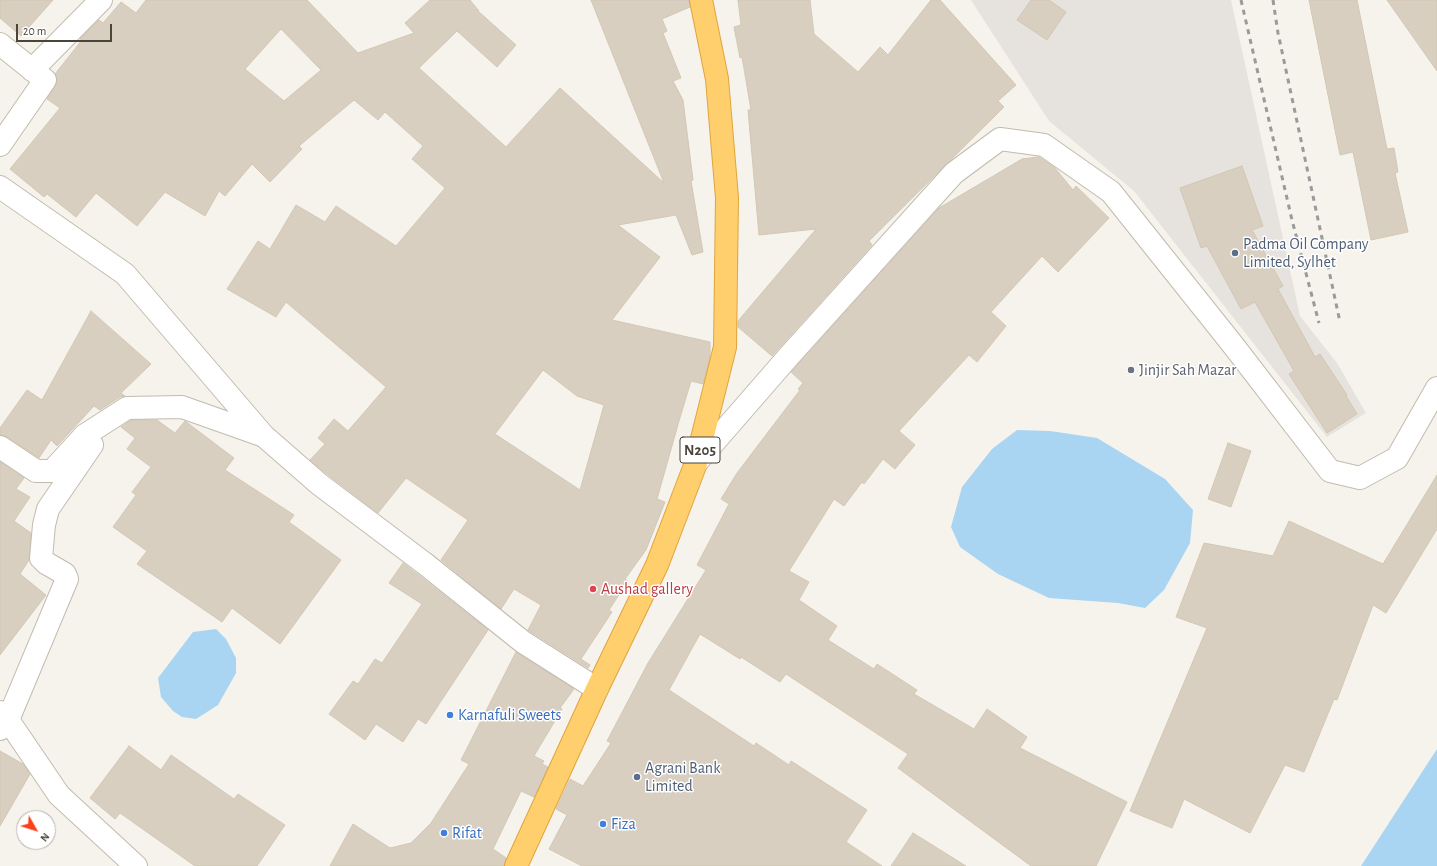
<!DOCTYPE html>
<html>
<head>
<meta charset="utf-8">
<style>
  body { margin:0 }
  #map { position:relative; width:1437px; height:866px; overflow:hidden; background:#f6f3ec; font-family:"Alegreya Sans",sans-serif }
  canvas { display:block }
  .north { position:absolute; left:16px; top:810px; width:40px; height:40px; box-sizing:border-box; background:#fff; border:1px solid #b7b4b0; border-radius:50%; rotate:129deg; font-size:11px; font-weight:700; line-height:16px; text-align:center; color:#4b4439 }
  .north::after { content:''; display:block; margin:auto; width:14px; height:18px; background:#fc3f1d; clip-path:polygon(50% 0,100% 100%,50% 72%,0 100%) }
  .scale { position:absolute; left:16px; top:24px; width:96px; height:18px; box-sizing:border-box; border:2px solid #4b4439; border-top:0; padding-left:5px; font-size:12px; line-height:14px; white-space:nowrap; color:#4b4439; -webkit-text-stroke:3px #fff; paint-order:stroke }
</style>
</head>
<body>
<div id="map">
<canvas width="1437" height="866"></canvas>
<div class="north">N</div>
<div class="scale">20 m</div>
</div>
<script>
const c = document.querySelector('canvas').getContext('2d');
c.lineJoin = 'round';
function paint(path, color) { c.fillStyle = color; c.fill(path, 'evenodd'); }
const shape = rows => new Path2D(rows.map(r => 'M' + r).join(''));
function strokePath(path, color, width, dash) { c.strokeStyle = color; c.lineWidth = width; c.lineCap = dash ? 'butt' : 'round'; c.setLineDash(dash || []); c.stroke(path); }
function write(font, color, halo, rows, align = 'center') {
  c.font = font + ' "Alegreya Sans",sans-serif'; c.lineWidth = 3; c.setLineDash([]); c.textBaseline = 'middle'; c.strokeStyle = halo; c.fillStyle = color; for (const [text, x, y, turn = 0] of rows) {
    c.save(); c.translate(x, y); c.rotate((+turn || 0) * Math.PI / 180); c.textAlign = isNaN(turn) ? turn : align; if (halo) c.strokeText(text, 0, 0); c.fillText(text, 0, 0); c.restore();
  }
}
paint(shape([
  [971,0,1231,0,1300,316,1337,363,1366,413,1327,437,1134,191,1049,121]
]), '#e6e2dd');
paint(shape([
  [1017,430,1050,431,1097,438,1165,479,1193,510,1190,543,1164,590,1145,608,1118,603,1049,598,998,574,960,547,951,527,962,487,992,449],
  [216,629,226,639,236,658,236,673,218,705,196,719,182,717,173,711,161,697,158,678,193,632],
  [1437,749,1437,866,1361,866]
]), '#a9d4f2');
const building = shape([
  [0,0,53,0,21,36,0,18,0,0],
  [146,0,307,0,358,53,414,33,405,23,430,0,470,0,478,10,479,10,478,11,516,45,497,67,457,31,419,68,506,147,560,88,664,183,591,0,689,0,690,7,662,19,667,31,663,33,681,78,673,81,683,100,693,180,691,181,703,252,692,255,676,215,618,225,660,257,612,320,710,342,710,357,703,384,691,381,679,421,657,499,665,502,646,550,625,579,628,581,609,610,612,612,581,659,590,665,588,668,528,630,541,605,514,589,501,609,441,560,468,520,406,478,378,513,327,474,310,460,325,444,318,438,334,419,348,431,386,387,286,302,276,317,227,289,258,241,270,249,296,205,325,222,336,206,396,246,445,188,412,159,423,146,385,112,378,120,354,100,299,146,302,149,270,182,252,164,225,196,219,191,205,216,165,192,137,226,96,193,76,217,47,194,44,197,10,169,60,108,47,99,57,82,55,74,82,40,80,39,99,20,103,23,121,2,136,13,146,0],
  [281,29,321,70,284,101,245,69,281,29],
  [543,370,577,396,604,405,580,490,495,434,543,370],
  [738,0,810,0,814,34,858,72,880,47,888,55,931,0,940,0,1016,85,998,101,1004,107,869,241,872,245,772,356,738,327,738,321,816,229,759,235,748,110,751,110,742,57,740,58,734,27,741,25,738,0],
  [1031,0,1049,0,1066,12,1047,40,1017,20,1031,0],
  [1309,0,1357,0,1387,149,1394,148,1398,172,1395,173,1408,232,1371,240,1353,152,1340,155,1309,0],
  [1387,0,1437,0,1437,71,1387,0],
  [1039,157,1055,168,1073,190,1076,186,1109,218,1058,272,1042,256,991,312,1006,326,977,362,969,355,899,431,915,445,895,469,883,459,864,484,862,482,844,506,834,499,789,571,809,582,799,600,837,626,828,640,874,669,877,664,917,690,914,694,974,729,987,709,1027,737,1020,748,1127,802,1096,866,1031,866,898,768,908,754,786,674,780,682,741,657,740,659,700,634,669,690,754,746,756,743,789,765,791,761,867,810,846,842,882,866,582,866,549,849,567,815,556,809,570,779,583,786,611,743,607,741,648,663,706,570,697,565,729,504,721,499,737,473,800,390,798,389,803,383,791,372,939,208,1022,159,1039,157],
  [1242,166,1263,226,1252,230,1283,286,1278,289,1315,357,1320,354,1347,395,1346,396,1357,414,1327,433,1289,374,1294,371,1255,302,1241,309,1207,246,1201,248,1180,188,1242,166],
  [91,311,151,364,121,393,125,396,120,397,100,410,94,406,57,446,51,440,39,458,7,437,0,435,0,428,27,390,42,400,91,311],
  [131,420,157,420,175,433,185,421,234,458,225,470,294,515,289,522,341,560,280,644,232,608,222,622,137,564,147,551,113,527,136,495,132,492,151,467,127,449,135,438,121,427,131,420],
  [1228,443,1251,451,1231,507,1208,499,1228,443],
  [0,462,24,478,16,489,30,497,14,521,31,533,29,560,20,574,46,595,0,655,0,462],
  [1437,475,1437,529,1386,613,1373,605,1337,700,1334,699,1304,772,1285,765,1250,833,1184,799,1172,828,1130,811,1207,628,1176,617,1204,543,1273,556,1289,521,1383,564,1437,475],
  [403,563,488,630,426,724,418,719,403,742,376,724,365,740,329,714,353,681,358,684,375,659,382,663,422,604,389,583,403,563],
  [516,652,574,689,560,708,562,709,534,756,544,761,542,764,548,767,534,797,521,791,493,849,506,858,504,866,330,866,353,824,390,848,411,843,431,823,469,764,461,760,516,652],
  [129,746,161,770,171,755,234,799,238,794,285,825,257,866,195,866,120,813,115,819,90,798,129,746],
  [0,751,23,764,30,774,0,826,0,751],
  [913,833,966,866,891,866,913,833]
]);
paint(building, '#d8cfc1');
strokePath(building, '#d3c7b4', 1);
const minor = shape([
  [0,44,45,80,0,145],
  [32,70,101,0],
  [0,187,125,274,263,435],
  [0,447,36,471,52,471,85,435,127,408,182,407,264,436,319,484,424,563,523,642,597,689],
  [696,463,789,356,954,173,1000,139,1044,145,1111,192,1233,345,1330,471,1360,478,1397,458,1437,388],
  [0,712,8,720,59,795,136,866],
  [0,729,8,720,67,579,65,574,46,563,41,558,44,525,48,509,92,445]
]);
const highway = shape([
  [516,866,597,689,657,565,696,463,725,347,727,198,717,79,701,0]
]);
strokePath(minor, '#c2bbae', 24);
strokePath(highway, '#e0a43c', 24);
strokePath(minor, '#fff', 22);
strokePath(highway, '#ffcf6e', 22);
strokePath(shape([
  [1241,0,1292,220,1319,323],
  [1273,0,1278,33,1340,322]
]), '#9a9a9a', 3, [5, 5]);
for (const [x, y, r, color] of [
  [1235,253,4,"#5c6f8a"],
  [1131,370,4,"#6b7280"],
  [593,589,4,"#e0444e"],
  [450,715,4,"#3f7fe0"],
  [637,777,4,"#5c6f8a"],
  [603,824,4,"#3f7fe0"],
  [444,833,4,"#3f7fe0"]
]) { const dot = new Path2D(); dot.arc(x, y, r, 0, 2 * Math.PI); c.fillStyle = color; c.fill(dot); strokePath(dot, '#fff', 1.5); }
for (const [x, y, w] of [
  [700,450,40]
]) { const box = new Path2D(); box.roundRect(x - w / 2, y - 13, w, 26, 3); c.fillStyle = '#fff'; c.fill(box); strokePath(box, '#4b4439', 1); }
write('bold 15px', '#4b4439', null, [
  ["N205",700,450]
]);
write('16px', '#4e5e75', '#fff', [
  ["Padma Oil Company",1243,244],
  ["Limited, Sylhet",1243,262],
  ["Agrani Bank",645,768],
  ["Limited",645,786]
], 'left');
write('16px', '#5b616d', '#fff', [
  ["Jinjir Sah Mazar",1139,370]
], 'left');
write('16px', '#be3a42', '#fff', [
  ["Aushad gallery",601,589]
], 'left');
write('16px', '#366cbe', '#fff', [
  ["Karnafuli Sweets",458,715],
  ["Fiza",611,824],
  ["Rifat",452,833]
], 'left');
</script>
</body>
</html>
